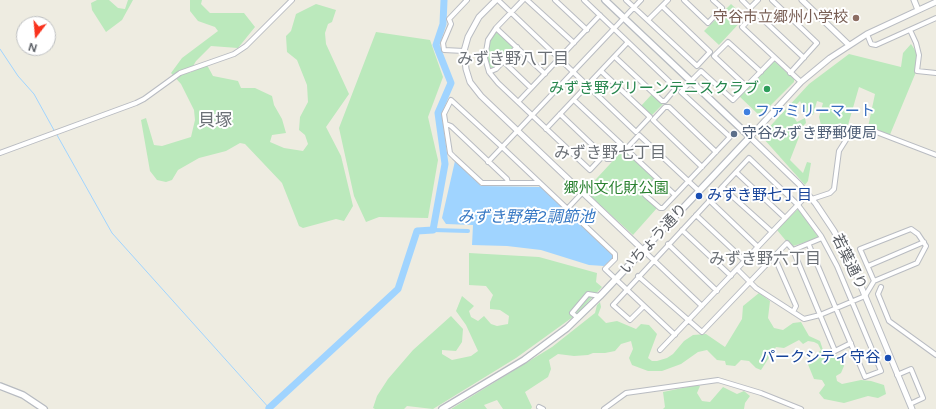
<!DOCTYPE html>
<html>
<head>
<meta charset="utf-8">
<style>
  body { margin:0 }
  #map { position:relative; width:936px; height:409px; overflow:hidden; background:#eeece1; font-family:Figtree,sans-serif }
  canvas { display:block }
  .north { position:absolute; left:16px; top:16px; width:40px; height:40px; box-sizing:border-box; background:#fff; border:1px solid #bdbfc1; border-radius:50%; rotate:196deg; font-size:11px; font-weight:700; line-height:16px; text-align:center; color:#5a5e64 }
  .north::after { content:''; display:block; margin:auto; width:14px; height:18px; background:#f9321d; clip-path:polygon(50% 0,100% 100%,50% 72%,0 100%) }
</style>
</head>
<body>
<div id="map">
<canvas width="936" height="409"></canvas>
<div class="north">N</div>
</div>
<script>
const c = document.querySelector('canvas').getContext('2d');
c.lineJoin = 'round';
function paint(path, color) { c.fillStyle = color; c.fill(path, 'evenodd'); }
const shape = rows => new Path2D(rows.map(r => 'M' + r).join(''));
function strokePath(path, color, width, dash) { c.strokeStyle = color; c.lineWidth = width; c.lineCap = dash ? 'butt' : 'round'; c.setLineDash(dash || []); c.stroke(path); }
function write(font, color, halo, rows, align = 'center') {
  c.font = font + ' Figtree,"Noto Sans JP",sans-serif'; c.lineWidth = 4; c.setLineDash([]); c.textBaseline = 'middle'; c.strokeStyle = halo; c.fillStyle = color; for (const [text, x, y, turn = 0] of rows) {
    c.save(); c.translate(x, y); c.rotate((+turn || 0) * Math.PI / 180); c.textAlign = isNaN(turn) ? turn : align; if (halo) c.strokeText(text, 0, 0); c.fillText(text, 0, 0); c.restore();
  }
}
paint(shape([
  [97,0,109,0,118,8,125,9,128,0,133,0,122,20,106,32,92,10,91,3],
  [190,0,202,0,201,4,210,13,244,13,255,27,238,48,211,46,196,61,189,73,207,65,213,76,238,81,241,88,255,88,272,96,274,105,282,119,286,133,272,135,270,142,284,148,303,151,308,144,305,135,299,130,300,117,308,102,307,85,297,60,287,52,286,36,291,31,296,14,316,4,336,10,332,22,328,24,325,33,326,44,349,94,326,127,341,156,353,206,344,221,336,219,303,228,299,226,282,183,245,144,240,143,226,151,199,158,178,170,172,180,166,182,157,180,150,171,141,120,146,118,154,145,162,146,191,137,195,120,194,110,181,84,171,73,182,58,218,31,215,27,198,21,190,11],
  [731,4,745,17,719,45,704,31],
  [495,31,514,46,514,48,495,68,490,70,487,52,490,40],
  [376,32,430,40,443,77,428,117,438,160,428,218,379,217,366,222,354,196,339,128],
  [911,44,915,50,917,49,916,72,889,137,873,131,868,127,875,94,859,87,848,125,842,128,821,125,819,117,823,103,817,101,813,115,805,113,802,110,803,107,800,101,797,104,793,116,797,122,805,118,806,123,802,127,797,126,796,132,799,137,790,160,803,173,807,162,811,163,808,181,805,185,763,138,763,134,809,84,849,54,901,67,903,53],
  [773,60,794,79,794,82,760,116,739,96],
  [652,94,663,104,651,116,641,106],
  [622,151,626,151,654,178,642,194,657,208,633,235,585,191],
  [798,209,819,238,793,246,787,242,777,230],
  [469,253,539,257,597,273,596,282,602,287,577,314,516,358,433,409,407,406,404,409,375,409,373,408,377,396,388,379,413,350,451,316,463,329,462,342,456,351,442,350,442,354,452,360,471,356,478,351,466,325,456,311,462,296,474,306,469,311,471,317,478,321,484,316,491,324,497,326,508,324,509,316,500,310,490,309,490,302,493,295,486,286,469,285],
  [759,293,770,301,768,318,774,328,783,330,793,323,801,322,809,336,820,341,823,350,842,358,844,366,841,373,836,376,837,381,842,384,861,380,871,381,884,385,886,394,878,398,868,396,844,403,824,399,819,393,825,385,822,380,814,379,807,362,821,350,818,344,814,342,808,341,803,344,799,340,784,348,776,347,761,370,756,368,749,361,741,360,735,366,726,365,725,361,717,360,707,350,698,352,681,364,662,371,648,371,632,365,629,358,633,349,631,341,621,344,615,351,605,353,593,353,588,355,574,356,558,354,549,360,551,369,548,377,525,392,532,407,531,409,503,409,497,400,484,405,487,409,451,409,552,347,595,313,597,305,600,302,601,307,598,315,606,323,617,321,636,329,641,324,649,325,657,334,648,358,652,361,657,361,667,358,673,354,684,341,693,335,706,334,725,347,742,319,743,306],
  [697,385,700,386,697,393,702,401,710,402,723,387,737,394,744,391,750,396,745,403,744,409,663,409,665,407,663,392]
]), '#bbe9bc');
paint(shape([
  [455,161,481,186,541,187,612,255,613,258,604,266,589,265,541,250,507,246,472,245,473,225,446,224,442,218]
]), '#a0d4ff');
strokePath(shape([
  [0,49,18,76,34,94,55,132],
  [57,135,112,233,270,409]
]), '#a0d4ff', 1);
strokePath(shape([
  [433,230,468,231]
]), '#a0d4ff', 4);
strokePath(shape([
  [269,408,398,289,417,231,433,230,445,164,438,113,451,83,436,45,443,24,444,0]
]), '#a0d4ff', 7);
const minor = shape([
  [498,0,636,132,650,117,601,71],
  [523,0,496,28,488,40,485,58,489,72,498,83,590,170,603,156],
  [527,0,574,43],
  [555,0,587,30],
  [584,0,676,88,665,101,662,101,615,57],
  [626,0,697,66,710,52,662,6],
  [684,0,708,23,722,8,713,0],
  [742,0,750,8,758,0],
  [772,0,817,43,790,73],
  [648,20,668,0],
  [496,28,545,74],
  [910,30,916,43,919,55,917,71,936,73],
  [867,34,871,44,876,45,936,18],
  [464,51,444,50,443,43,451,24,449,19,467,0],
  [503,61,531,88],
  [489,72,496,69,517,47],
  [801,82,742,27,756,13,804,58],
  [746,86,714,56,728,42,761,72],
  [518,102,600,15],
  [560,114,607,159,610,159,620,148,621,144,574,100],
  [446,124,451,126,507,179,508,183],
  [546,129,628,42],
  [0,153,136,103,144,99,180,73,234,54,246,46,292,0],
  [488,162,641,0],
  [702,167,653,120,665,107,669,107,716,152],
  [736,172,785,218],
  [657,179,645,192,645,195,660,208,663,208,730,137,681,92,691,81,701,71,733,100,774,58],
  [540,183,482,183,454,157,450,153,444,114,451,100,502,147,615,254,615,259,605,269,675,335],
  [722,187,772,232],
  [675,195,628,151,628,147,639,135,699,191],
  [812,199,830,193,834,189,839,151,851,132,858,129,871,130,936,155],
  [709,200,758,247],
  [567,209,582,193],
  [696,215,745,261],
  [682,230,731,276],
  [668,244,717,291],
  [643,250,702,306],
  [793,250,822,238],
  [774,256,796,306,793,312],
  [868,266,924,242],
  [737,269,756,288,804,319,820,315,865,296,874,281,917,263,926,246,918,234,911,229,860,249,874,281],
  [638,276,702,332,787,243,793,250,835,351,851,343],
  [881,287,878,294,889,321,936,355],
  [644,306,630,320,613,305,749,158,798,205,821,236,837,266,881,371,865,377,809,245],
  [578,318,572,313,588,294,600,296],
  [660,350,808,194],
  [897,375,911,369,923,398,910,404],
  [539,407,543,409],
  [604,409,626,393,718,380,761,393,801,409]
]);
const tertiary = shape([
  [496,0,479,17,468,37,464,51,466,69,470,82,481,96,643,250],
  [802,0,849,45],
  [914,0,918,10],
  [912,409,853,267,834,231,816,204,799,184,750,137,801,82,830,58,867,34,936,2]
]);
const secondary = shape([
  [0,386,23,395,44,409],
  [442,409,524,360,567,328,600,296,750,137,605,0]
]);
strokePath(minor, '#b9bcc2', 6);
strokePath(tertiary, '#b9bcc2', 7);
strokePath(secondary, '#b7bbc1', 8);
strokePath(minor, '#fff', 4);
strokePath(tertiary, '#fff', 5);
strokePath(secondary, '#fff', 5.5);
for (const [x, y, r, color] of [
  [856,18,4,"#8d6e63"],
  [767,89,4,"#2e9e5b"],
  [747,112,4,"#3f7fe0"],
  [734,134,4,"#5c6f8a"],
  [699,196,4,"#1a4fb4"],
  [888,358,4,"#1a4fb4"]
]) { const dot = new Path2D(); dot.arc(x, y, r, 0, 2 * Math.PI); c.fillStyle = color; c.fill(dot); strokePath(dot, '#fff', 1.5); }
write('15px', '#785e54', '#fff', [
  ["守谷市立郷州小学校",848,18]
], 'right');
write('15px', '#27864d', '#fff', [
  ["みずき野グリーンテニスクラブ",759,89]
], 'right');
write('15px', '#366cbe', '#fff', [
  ["ファミリーマート",755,112]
], 'left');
write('15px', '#4e5e75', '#fff', [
  ["守谷みずき野郵便局",742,134]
], 'left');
write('15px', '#2b8231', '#fff', [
  ["郷州文化財公園",616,189]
]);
write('15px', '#164399', '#fff', [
  ["みずき野七丁目",707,196],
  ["パークシティ守谷",880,358,"right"]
], 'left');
write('15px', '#5a5e64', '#fff', [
  ["いちょう通り",654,239,-47],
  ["若葉通り",849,262,64]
]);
write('16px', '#6b7076', '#fff', [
  ["みずき野八丁目",513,59],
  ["みずき野七丁目",610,153],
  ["みずき野六丁目",765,259]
]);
write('italic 16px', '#3678c4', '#fff', [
  ["みずき野第2調節池",526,217]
]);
write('17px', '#6b7076', '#fff', [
  ["貝塚",215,121]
]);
</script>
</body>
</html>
